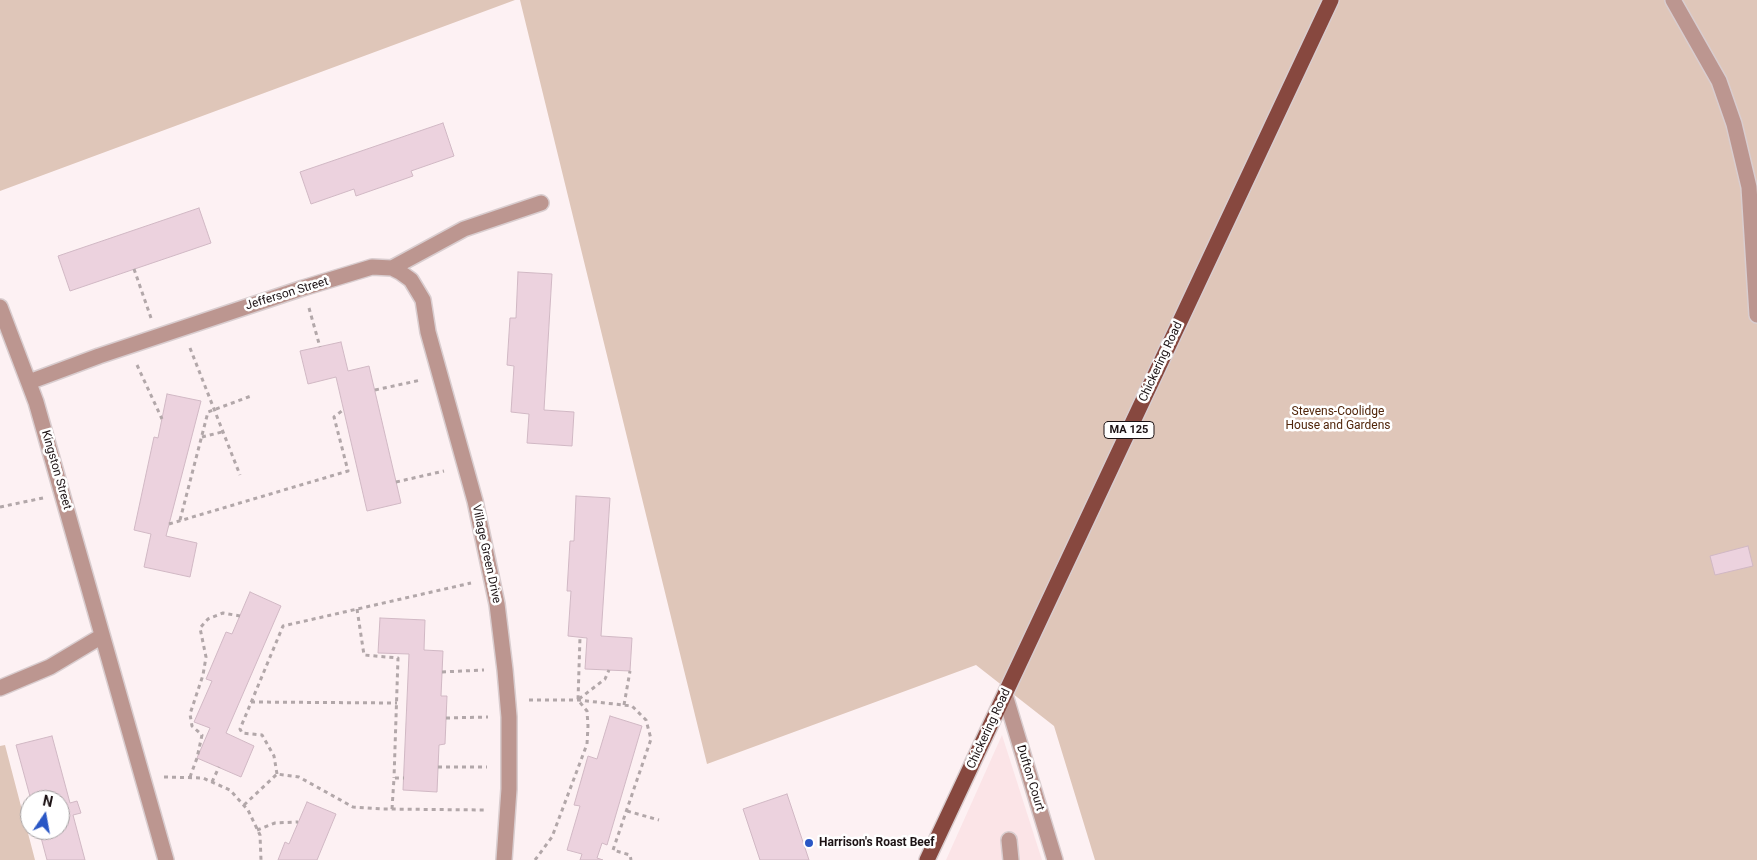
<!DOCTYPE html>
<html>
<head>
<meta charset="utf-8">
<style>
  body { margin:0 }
  #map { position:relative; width:1757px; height:860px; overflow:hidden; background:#fdf1f3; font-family:Roboto,sans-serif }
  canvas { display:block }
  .north { position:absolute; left:20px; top:790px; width:50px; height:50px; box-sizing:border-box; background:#fff; border:1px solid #a4a0a1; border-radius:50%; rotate:12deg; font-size:14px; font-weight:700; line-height:20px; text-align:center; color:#1c1214 }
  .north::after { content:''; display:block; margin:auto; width:18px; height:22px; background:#2a57c5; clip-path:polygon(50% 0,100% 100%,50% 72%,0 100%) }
</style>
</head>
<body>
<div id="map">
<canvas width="1757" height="860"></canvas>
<div class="north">N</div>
</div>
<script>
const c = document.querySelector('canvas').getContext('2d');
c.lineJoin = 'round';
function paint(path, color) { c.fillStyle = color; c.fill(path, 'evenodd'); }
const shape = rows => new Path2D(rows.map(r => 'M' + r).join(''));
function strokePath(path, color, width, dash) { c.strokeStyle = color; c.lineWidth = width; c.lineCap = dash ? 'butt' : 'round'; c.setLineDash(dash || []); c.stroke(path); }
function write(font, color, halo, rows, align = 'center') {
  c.font = font + ' Roboto,sans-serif'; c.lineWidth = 5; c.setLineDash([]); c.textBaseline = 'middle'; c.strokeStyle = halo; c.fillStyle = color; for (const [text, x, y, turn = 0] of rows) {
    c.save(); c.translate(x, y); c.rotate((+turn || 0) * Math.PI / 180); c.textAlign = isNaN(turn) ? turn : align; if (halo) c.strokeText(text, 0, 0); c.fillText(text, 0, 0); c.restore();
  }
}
paint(shape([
  [1002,735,1042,860,946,860]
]), '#fbe4e7');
paint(shape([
  [0,0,515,0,0,191],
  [520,0,1757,0,1757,860,1095,860,1054,726,976,665,707,764],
  [5,745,35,860,0,860,0,746]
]), '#dfc6b9');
const building = shape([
  [443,123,454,156,411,171,413,176,356,196,354,189,311,204,300,172,443,123],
  [199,208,211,243,70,291,58,256,199,208],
  [518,272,552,274,544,410,574,412,572,446,527,443,529,414,511,412,514,366,507,365,510,318,516,318,518,272],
  [341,342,348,371,369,366,401,503,367,511,336,377,308,384,300,351,341,342],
  [167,394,201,401,166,536,197,543,190,577,144,567,151,534,134,530,154,437,158,438,167,394],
  [576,496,610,498,601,636,632,638,630,671,585,669,587,638,568,636,571,591,567,591,570,541,574,541,576,496],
  [1748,546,1753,566,1715,575,1710,556,1748,546],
  [250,592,281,606,226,733,254,746,241,777,197,758,210,728,194,722,212,681,206,679,226,632,232,634,250,592],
  [380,618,425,620,424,650,443,651,441,696,447,696,445,744,439,745,437,792,403,790,409,654,378,653,380,618],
  [610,716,642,726,607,845,602,843,597,858,603,860,580,860,582,854,567,850,580,806,574,805,588,756,597,759,610,716],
  [52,736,70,803,77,801,81,813,73,815,85,860,47,860,39,830,60,830,60,800,31,800,16,745,52,736],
  [787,794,809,860,760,860,743,809,787,794],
  [307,802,336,814,317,860,278,860,285,842,289,844,307,802]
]);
paint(building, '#ecd2de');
strokePath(building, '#d1b8c4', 1);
const minor = shape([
  [1673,0,1719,81,1734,124,1749,187,1757,315],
  [392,268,400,272,411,280,423,300,428,332,475,501,497,604,505,670,509,717,509,789,504,860],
  [0,307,36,402,166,860],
  [29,382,99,356,303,288,372,267,392,268,464,229,541,203],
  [0,688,50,667,102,636],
  [1005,695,1055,860],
  [1009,840,1011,860]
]);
const major = shape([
  [927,860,1331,0]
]);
strokePath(minor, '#d9cdcf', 18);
strokePath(major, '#d9cdcf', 18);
strokePath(shape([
  [134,269,151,318],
  [309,308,320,347],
  [190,348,240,475],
  [137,365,162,419],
  [375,390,421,380],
  [202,437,222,432],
  [396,482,444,471],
  [0,507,43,498],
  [180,520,208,412,251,396],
  [169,524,348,471,334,417,343,410],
  [357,609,364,655,398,658,394,778],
  [442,672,484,670],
  [579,699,605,679,609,670],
  [529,700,578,700,632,706,646,720,651,739,613,850,630,855,631,860],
  [251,702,397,703],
  [624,705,630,671],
  [446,718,488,717],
  [438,767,487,767],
  [277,774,274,756,262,735,242,733,240,729,283,626,471,583],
  [164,777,203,778,230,790,248,810,260,835,261,860],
  [190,777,197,758,202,735,192,726,190,714,203,675,206,657,200,628,208,619,223,613,240,616],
  [212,782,219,767],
  [244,805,277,774,299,777,353,807,383,809,486,810],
  [392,809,394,778,404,778],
  [627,811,659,820],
  [257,830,275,823,298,822],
  [535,860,552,837,587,744,588,726,587,711,578,700,580,637]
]), '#b2a7a9', 3, [4, 4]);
strokePath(minor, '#bc9690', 15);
strokePath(major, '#87483f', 15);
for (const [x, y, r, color] of [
  [809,843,5,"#2a57c5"]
]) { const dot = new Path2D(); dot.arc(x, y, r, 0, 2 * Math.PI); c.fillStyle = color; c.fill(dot); strokePath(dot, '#fff', 2); }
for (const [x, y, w] of [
  [1129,430,50]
]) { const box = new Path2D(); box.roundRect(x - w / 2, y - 8.5, w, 17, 4); c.fillStyle = '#fff'; c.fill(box); strokePath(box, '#1c1214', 1); }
write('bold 11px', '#1c1214', null, [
  ["MA 125",1129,430]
]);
write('12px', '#1c1214', '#fff', [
  ["Jefferson Street",287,294,-17],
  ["Chickering Road",1161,362,-65],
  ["Kingston Street",56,470,74],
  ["Village Green Drive",486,554,78],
  ["Chickering Road",989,729,-65],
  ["Dufton Court",1030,778,73]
]);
write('12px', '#51260b', '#fff', [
  ["Stevens-Coolidge",1338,412],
  ["House and Gardens",1338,426]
]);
write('bold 12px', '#1c1214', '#fff', [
  ["Harrison's Roast Beef",819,843]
], 'left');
</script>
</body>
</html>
